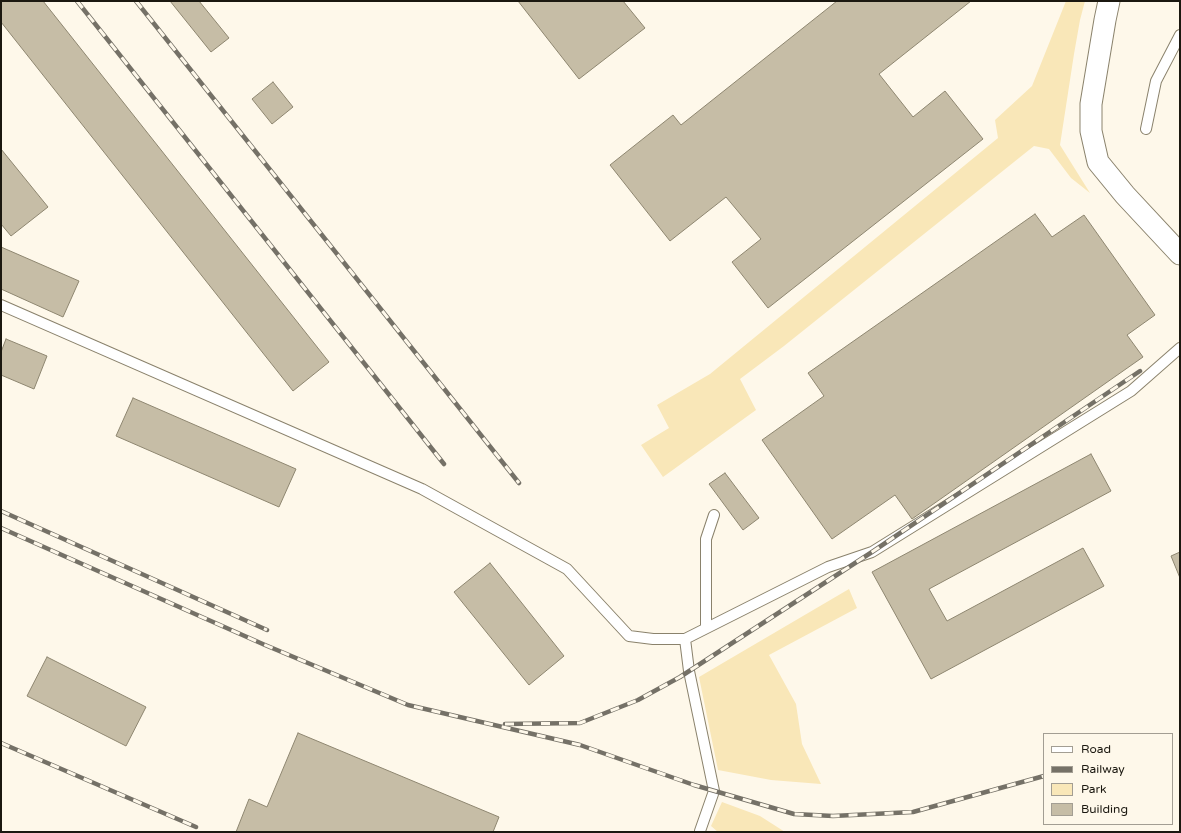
<!DOCTYPE html>
<html>
<head>
<meta charset="utf-8">
<style>
  body { margin:0 }
  #map { position:relative; width:1181px; height:833px; overflow:hidden; background:#fef8ea; font-family:"Varela Round",sans-serif }
  canvas { display:block }
  .frame { position:absolute; inset:0; border:2px solid #1b1810; pointer-events:none }
  .legend { position:absolute; left:1043px; top:733px; width:130px; height:92px; box-sizing:border-box; background:#fef8ea; border:1px solid #a39e93; margin:0; padding:5px 7px; list-style:none; font-size:12px; color:#1b1810 }
  .legend li { display:flex; align-items:center; gap:8px; height:20px }
  .legend b { width:20px; border:1px solid #a39e93 }
</style>
</head>
<body>
<div id="map">
<canvas width="1181" height="833"></canvas>
<div class="frame"></div>
<ul class="legend">
<li><b style="height:5px;background:#fff"></b>Road</li>
<li><b style="height:5px;background:#757167"></b>Railway</li>
<li><b style="height:11px;background:#f9e7b8"></b>Park</li>
<li><b style="height:11px;background:#c6bda6"></b>Building</li>
</ul>
</div>
<script>
const c = document.querySelector('canvas').getContext('2d');
c.lineJoin = 'round';
function paint(path, color) { c.fillStyle = color; c.fill(path, 'evenodd'); }
const shape = rows => new Path2D(rows.map(r => 'M' + r).join(''));
function strokePath(path, color, width, dash) { c.strokeStyle = color; c.lineWidth = width; c.lineCap = dash ? 'butt' : 'round'; c.setLineDash(dash || []); c.stroke(path); }
paint(shape([
  [1066,1,1085,1,1080,20,1074,54,1060,145,1090,193,1071,178,1049,149,1034,146,784,346,740,379,756,410,663,477,641,445,669,428,657,405,710,374,998,138,995,120,1032,86],
  [849,589,857,608,769,655,796,704,802,744,821,784,771,780,718,770,699,677],
  [722,802,760,816,785,832,718,832,711,826]
]), '#f9e7b8');
const building = shape([
  [1,1,43,1,329,362,293,391,1,22,1,1],
  [170,1,199,1,229,38,211,52,170,1],
  [518,1,623,1,645,28,579,79,518,1],
  [837,1,971,1,879,74,913,117,945,91,983,139,768,308,732,262,761,239,726,197,670,241,610,165,673,115,681,125,837,1],
  [273,82,293,107,272,124,252,99,273,82],
  [1,149,48,207,11,236,1,224,1,149],
  [1035,214,1052,237,1084,215,1155,315,1127,335,1143,357,912,519,895,495,832,539,762,440,824,396,808,373,1035,214],
  [1,247,79,281,63,317,1,289,1,247],
  [6,339,47,356,34,389,1,375,1,352,6,339],
  [133,398,296,469,279,507,116,436,133,398],
  [1091,454,1111,491,929,589,947,621,1083,548,1104,586,931,679,872,572,1091,454],
  [725,473,759,518,743,530,709,484,725,473],
  [1180,552,1180,578,1171,556,1180,552],
  [490,563,564,656,529,685,454,592,490,563],
  [47,657,146,707,126,746,27,696,47,657],
  [298,733,499,817,493,832,236,832,249,799,267,807,298,733]
]);
paint(building, '#c6bda6');
strokePath(building, '#8e8670', 1);
const lane = shape([
  [1146,129,1156,81,1180,35],
  [1,305,422,489,567,569,629,636,653,639,685,639,828,567,872,552,1131,391,1180,348],
  [706,628,706,539,714,515],
  [685,639,689,671,714,791,700,831,700,832]
]);
const street = shape([
  [1109,1,1105,20,1091,104,1091,131,1098,162,1125,195,1180,254]
]);
strokePath(lane, '#8a826c', 12);
strokePath(street, '#8a826c', 23);
strokePath(lane, '#fff', 10);
strokePath(street, '#fff', 21);
const rail = shape([
  [77,1,444,464],
  [136,1,519,483],
  [1,511,267,630],
  [1,528,265,645,408,705,580,745,694,785,794,814,833,816,913,812,1044,776],
  [505,724,580,723,638,700,680,677,872,552,1140,371],
  [1,743,196,827]
]);
strokePath(rail, '#757167', 4.5);
strokePath(rail, '#fef8ea', 3, [9]);
</script>
</body>
</html>
